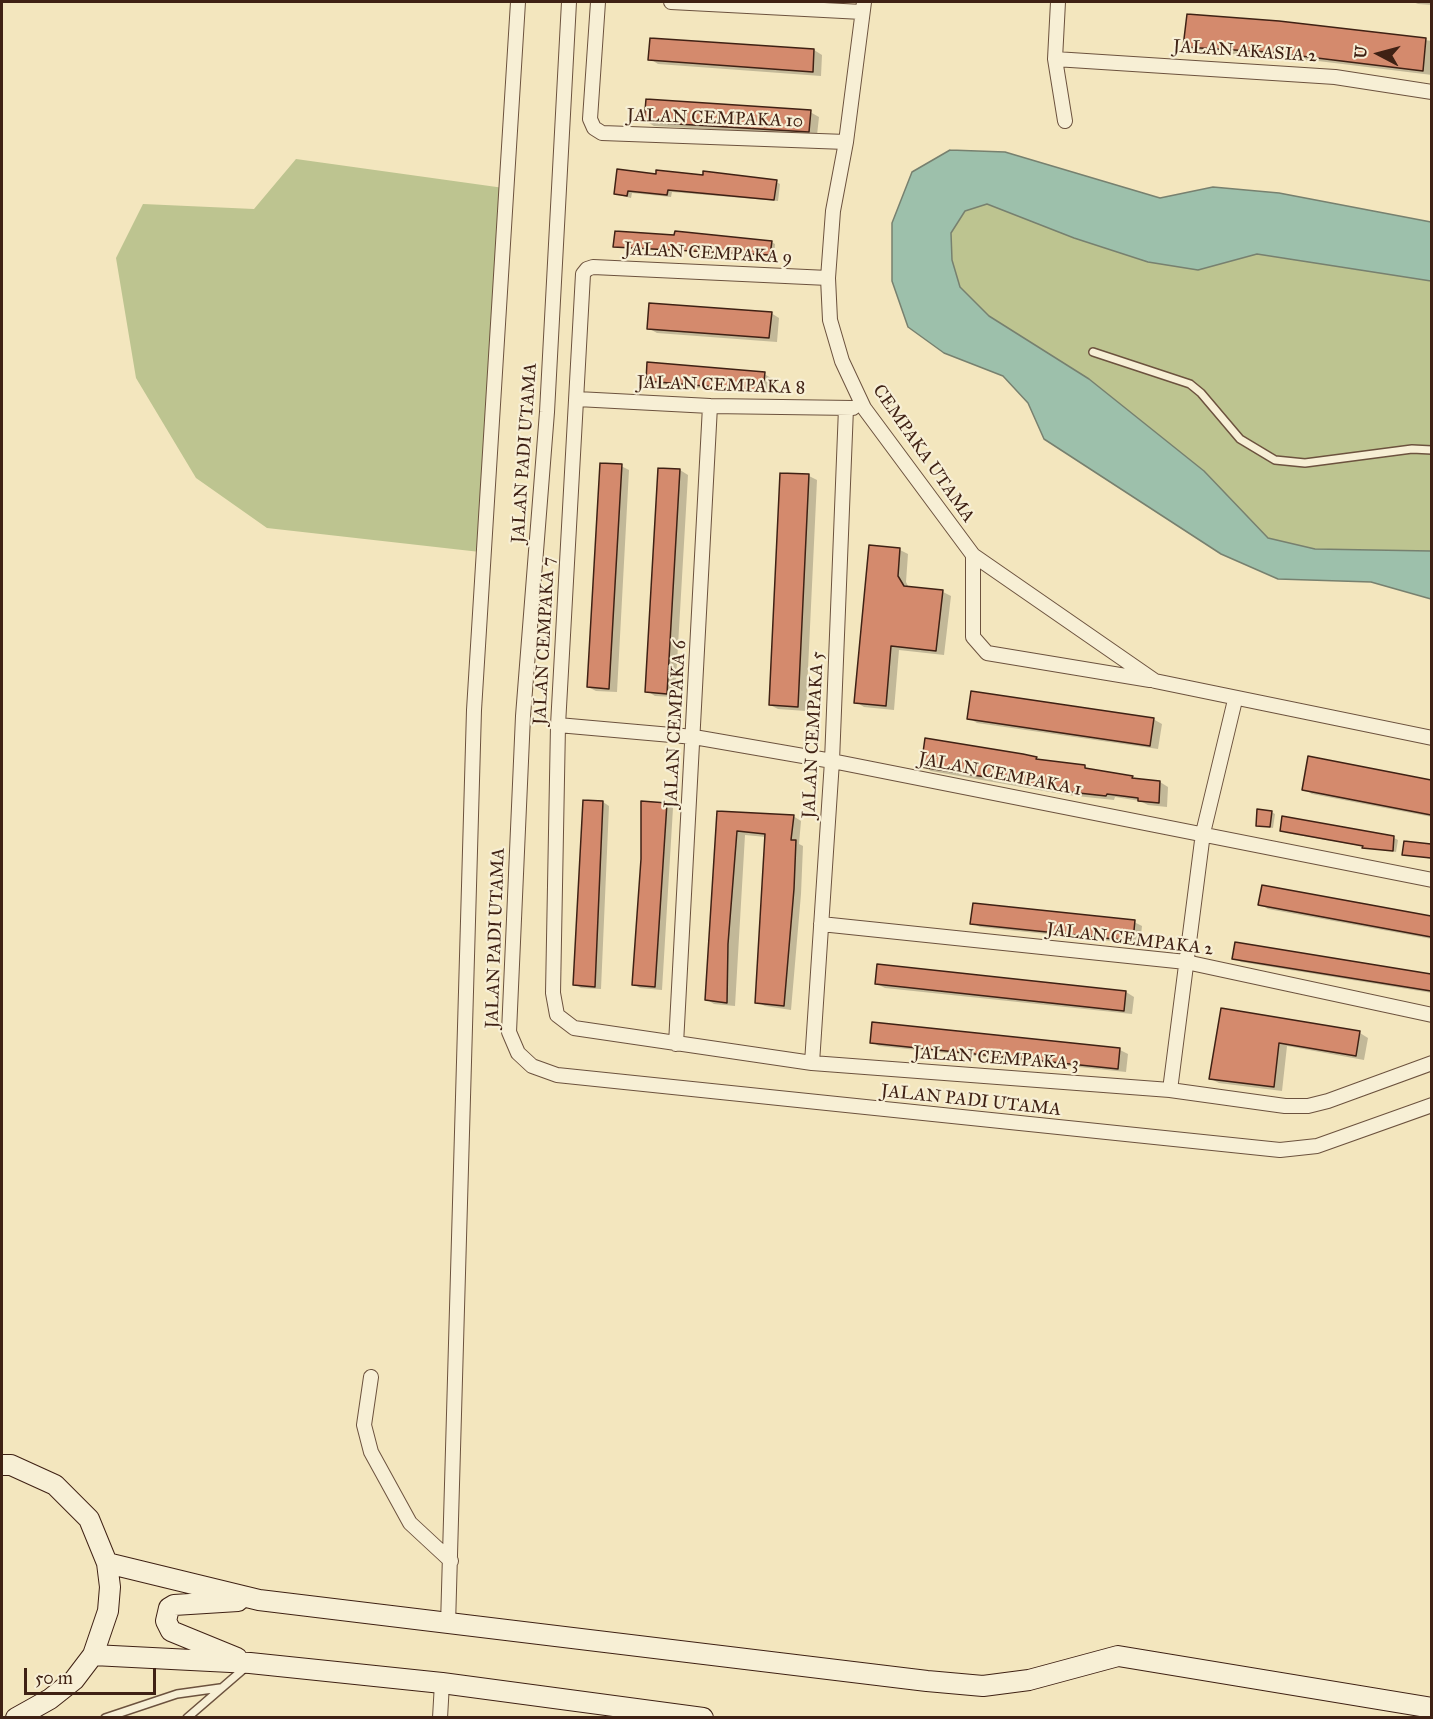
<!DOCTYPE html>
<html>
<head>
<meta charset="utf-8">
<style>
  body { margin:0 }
  #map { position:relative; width:1433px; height:1719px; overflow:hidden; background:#f3e6be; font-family:"IM FELL Great Primer",serif }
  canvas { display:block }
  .frame { position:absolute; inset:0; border:3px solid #3f2114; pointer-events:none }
  .north { position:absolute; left:1349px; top:24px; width:60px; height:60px; -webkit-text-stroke:4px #f7efd5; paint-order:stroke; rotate:276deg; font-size:16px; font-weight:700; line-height:24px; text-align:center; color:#3f2114 }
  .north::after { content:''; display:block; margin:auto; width:21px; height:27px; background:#3f2114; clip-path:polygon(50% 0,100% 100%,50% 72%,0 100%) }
  .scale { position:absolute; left:24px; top:1668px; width:132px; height:27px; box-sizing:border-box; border:3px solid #3f2114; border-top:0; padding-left:8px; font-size:18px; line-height:21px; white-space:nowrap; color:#3f2114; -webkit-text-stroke:4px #f7efd5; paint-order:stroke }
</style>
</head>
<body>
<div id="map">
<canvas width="1433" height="1719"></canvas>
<div class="frame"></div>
<div class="north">U</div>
<div class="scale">50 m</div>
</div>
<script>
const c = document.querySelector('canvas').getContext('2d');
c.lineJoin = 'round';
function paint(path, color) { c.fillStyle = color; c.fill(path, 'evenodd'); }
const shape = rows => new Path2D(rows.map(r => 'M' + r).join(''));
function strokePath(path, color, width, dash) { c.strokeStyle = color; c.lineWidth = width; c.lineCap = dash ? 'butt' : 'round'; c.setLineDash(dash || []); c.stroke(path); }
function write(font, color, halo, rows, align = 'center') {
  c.font = font + ' "IM FELL Great Primer",serif'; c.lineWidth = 4.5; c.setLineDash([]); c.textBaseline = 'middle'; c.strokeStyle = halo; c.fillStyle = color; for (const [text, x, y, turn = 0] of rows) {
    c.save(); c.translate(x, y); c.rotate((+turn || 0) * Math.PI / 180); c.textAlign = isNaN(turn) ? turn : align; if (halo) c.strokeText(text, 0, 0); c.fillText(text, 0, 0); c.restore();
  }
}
paint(shape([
  [296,159,511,189,489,553,267,528,196,478,136,378,116,258,143,204,254,209],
  [987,204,1074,238,1198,270,1257,254,1431,281,1431,551,1315,549,1268,539,1204,471,1089,379,989,316,960,288,952,260,951,233,965,211]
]), '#bdc490');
const water = shape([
  [950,150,1005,152,1160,198,1213,187,1279,193,1431,222,1431,281,1257,254,1198,270,1148,262,1074,238,987,204,965,211,951,233,952,260,960,287,989,316,1089,379,1204,471,1268,538,1315,549,1431,551,1431,599,1371,582,1278,579,1221,554,1044,439,1028,403,1003,376,944,353,908,327,892,281,892,223,912,172,950,150]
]);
paint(water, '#9dc0ab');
strokePath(water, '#77806f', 1.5);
paint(shape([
  [1413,2,1432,2,1432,5,1418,4],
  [1300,24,1432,41,1432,75,1318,61,1193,51,1185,46],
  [814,50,822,55,821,76,658,64,650,59],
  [810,112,819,117,817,135,654,126,646,121],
  [657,175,776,182,780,184,778,201,672,192,671,197,632,193,631,198,615,194],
  [771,242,775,244,774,256,615,247],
  [771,313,779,318,777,342,657,333,648,328],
  [764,374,771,378,770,394,654,384,647,380],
  [621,466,629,470,617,692,596,691,588,687],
  [680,470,688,475,675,697,655,696,647,691],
  [809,476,817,480,806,711,778,709,770,705],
  [900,550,908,554,906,582,909,588,943,592,951,596,944,655,899,650,894,710,864,707,856,702],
  [969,718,1153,719,1162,724,1158,749,977,723],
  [1023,755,1042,761,1085,767,1092,771,1137,780,1160,782,1168,787,1167,807,1148,805,1140,801,1115,797,1114,800,1067,795,931,771,922,766],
  [1310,757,1432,781,1432,817,1312,794,1304,789],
  [584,802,603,802,609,806,601,989,581,988,575,984],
  [666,804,673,808,662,990,640,988,633,984],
  [1271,812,1275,814,1273,828,1257,825],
  [718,813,793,816,801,821,799,844,803,846,801,894,791,1010,765,1006,757,1002,766,837,745,835,735,1006,714,1004,706,999],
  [1283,818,1394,838,1398,840,1396,852,1286,833,1282,831],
  [1405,843,1432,845,1432,859,1404,854],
  [1264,886,1432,918,1432,939,1268,909,1260,904],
  [1134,922,1142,926,1140,944,980,927,972,923],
  [1236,944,1432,976,1432,993,1241,962,1234,958],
  [877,984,1126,992,1134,997,1132,1014,885,988],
  [1222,1010,1360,1033,1368,1038,1364,1060,1287,1046,1282,1091,1219,1083,1211,1079],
  [873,1024,1120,1050,1128,1054,1126,1072,879,1046,871,1042]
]), '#0003');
const building = shape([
  [1187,14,1279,21,1426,38,1423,71,1268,52,1183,47,1187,14],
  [650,38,814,49,813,72,648,60,650,38],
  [646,99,811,110,809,132,644,122,646,99],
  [617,169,656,174,656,170,703,175,703,171,777,180,774,200,668,190,667,195,628,191,627,196,614,194,617,169],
  [615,231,674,235,675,231,772,241,770,255,613,247,615,231],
  [649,303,772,312,769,338,647,329,649,303],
  [647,362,765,372,763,391,646,381,647,362],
  [600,463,622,464,609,689,587,687,600,463],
  [658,468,680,469,667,694,645,692,658,468],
  [780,473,809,474,798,707,769,705,780,473],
  [869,545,900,548,898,576,904,586,943,590,936,651,891,646,886,706,854,703,869,545],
  [971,691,1154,718,1150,746,967,719,971,691],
  [925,738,1023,754,1037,757,1036,759,1085,765,1085,768,1133,776,1132,778,1160,781,1159,803,1138,801,1138,798,1107,794,1106,796,1042,789,1012,781,921,767,925,738],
  [1308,756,1431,780,1431,815,1302,790,1308,756],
  [583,800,603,801,595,987,573,985,583,800],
  [641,801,667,803,655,987,632,985,641,859,641,801],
  [1257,809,1272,811,1270,827,1256,826,1257,809],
  [717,811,794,815,791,840,796,840,794,889,784,1006,755,1003,765,834,737,831,728,944,727,1003,705,1000,717,811],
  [1282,816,1394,836,1393,851,1362,848,1363,846,1280,831,1282,816],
  [1404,841,1431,844,1431,858,1402,855,1404,841],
  [1262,885,1431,916,1431,937,1258,905,1262,885],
  [973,903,1135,920,1133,941,970,924,973,903],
  [1235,942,1431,974,1431,991,1232,959,1235,942],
  [877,964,1126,991,1124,1011,875,984,877,964],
  [1221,1008,1360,1031,1356,1056,1279,1043,1274,1087,1209,1079,1221,1008],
  [872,1022,1120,1048,1118,1069,870,1043,872,1022]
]);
paint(building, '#d48a6d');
strokePath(building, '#3f2114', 1.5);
const lane = shape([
  [1093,352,1190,384,1201,393,1240,439,1275,460,1305,463,1412,449,1432,450],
  [105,1718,177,1694,220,1688],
  [187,1718,246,1667]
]);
const street = shape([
  [569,2,547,412,523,716,509,1032,518,1053,532,1066,557,1075,1280,1150,1317,1146,1432,1105],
  [598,2,590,119,594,128,602,133,846,142],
  [671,2,862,12],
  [864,2,846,142,833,211,828,278,830,320,842,361,864,408,973,555,1155,681,1432,738],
  [1058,2,1055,59,1065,121],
  [1055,59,1335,77,1432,92],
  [828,278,593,267,587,269,583,274,558,725,553,993,557,1015,574,1028,812,1063,1170,1090,1285,1106,1308,1106,1328,1101,1432,1063],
  [577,399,710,406,853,408],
  [973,555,973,637,987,653,1150,680],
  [558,725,694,737,832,761,1432,880],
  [821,924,1186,962,1432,1015],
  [676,1044,710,406],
  [812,1063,832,761,846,408],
  [1170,1090,1203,833,1235,700],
  [371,1377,364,1425,371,1452,410,1523,451,1561],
  [448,1625,474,710,518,2],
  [440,1718,442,1683]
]);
const secondary = shape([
  [2,1465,11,1465,55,1485,89,1519,107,1563,110,1587,108,1611,93,1655,74,1680,50,1699,16,1718],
  [107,1563,259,1600,927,1681,983,1686,1029,1680,1118,1656,1432,1708],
  [93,1655,250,1663,442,1683,703,1718],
  [237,1658,171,1631,166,1621,169,1608,174,1605,238,1601]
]);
strokePath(lane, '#6c523e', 10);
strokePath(street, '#6c523e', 16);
strokePath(secondary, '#3f2114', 22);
strokePath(lane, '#f7efd5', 7);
strokePath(street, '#f7efd5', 14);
strokePath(secondary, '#f7efd5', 20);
write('18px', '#3f2114', '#f7efd5', [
  ["JALAN AKASIA 2",1245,52,4],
  ["JALAN CEMPAKA 10",715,119,2],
  ["JALAN CEMPAKA 9",708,254,3],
  ["JALAN CEMPAKA 8",721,386,2],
  ["JALAN PADI UTAMA",525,453,-86],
  ["CEMPAKA UTAMA",923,454,55],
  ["JALAN CEMPAKA 7",545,641,-87],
  ["JALAN CEMPAKA 6",676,724,-87],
  ["JALAN CEMPAKA 5",814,735,-87],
  ["JALAN CEMPAKA 1",1000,775,11],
  ["JALAN PADI UTAMA",496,938,-88],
  ["JALAN CEMPAKA 2",1130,940,7],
  ["JALAN CEMPAKA 3",996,1059,4],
  ["JALAN PADI UTAMA",971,1101,6]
]);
</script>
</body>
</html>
